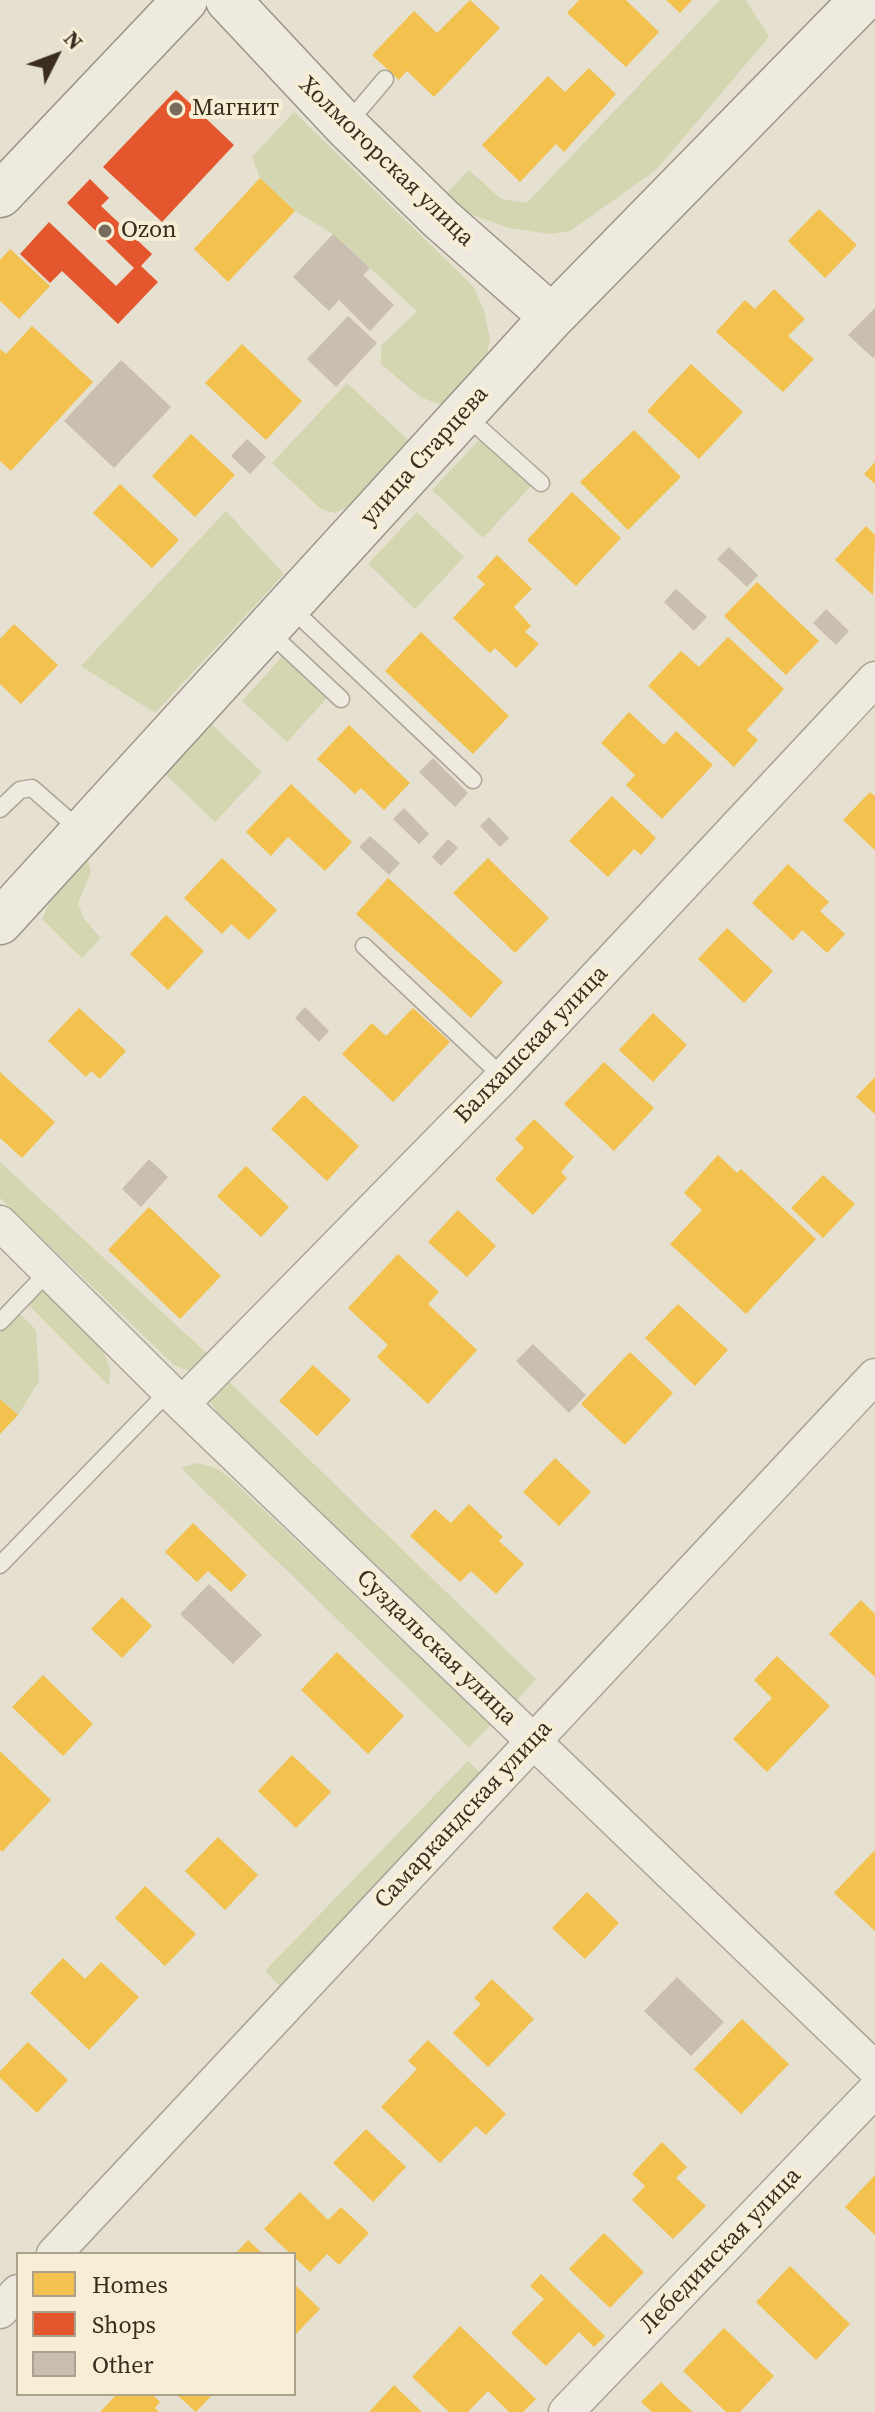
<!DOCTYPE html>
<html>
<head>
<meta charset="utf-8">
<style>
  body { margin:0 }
  #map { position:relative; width:875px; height:2412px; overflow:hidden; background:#e5e0cf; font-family:"Source Serif 4",serif }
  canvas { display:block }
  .legend { position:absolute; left:16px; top:2252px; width:280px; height:144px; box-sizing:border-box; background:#f6eed5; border:2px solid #aba18c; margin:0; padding:10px 14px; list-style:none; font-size:24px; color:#3a2d1f }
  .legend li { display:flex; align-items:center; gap:16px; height:40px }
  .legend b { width:40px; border:2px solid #aba18c }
  .north { position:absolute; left:16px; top:16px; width:80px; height:80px; -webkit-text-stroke:6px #f6eed5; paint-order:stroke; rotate:48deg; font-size:22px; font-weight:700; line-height:32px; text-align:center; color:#3a2d1f }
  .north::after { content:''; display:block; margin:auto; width:28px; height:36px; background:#3a2d1f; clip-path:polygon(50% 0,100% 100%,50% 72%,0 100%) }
</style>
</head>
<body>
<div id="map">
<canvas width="875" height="2412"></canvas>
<ul class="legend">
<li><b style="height:22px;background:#f2c14e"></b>Homes</li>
<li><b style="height:22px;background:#e4572e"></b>Shops</li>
<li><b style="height:22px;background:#c9beb0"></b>Other</li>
</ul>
<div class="north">N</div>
</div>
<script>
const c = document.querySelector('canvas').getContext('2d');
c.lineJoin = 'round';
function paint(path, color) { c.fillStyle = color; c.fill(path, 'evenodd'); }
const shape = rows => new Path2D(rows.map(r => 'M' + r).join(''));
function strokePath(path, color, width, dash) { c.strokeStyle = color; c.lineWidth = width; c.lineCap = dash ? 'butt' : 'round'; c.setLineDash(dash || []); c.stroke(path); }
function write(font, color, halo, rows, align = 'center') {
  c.font = font + ' "Source Serif 4",serif'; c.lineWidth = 8; c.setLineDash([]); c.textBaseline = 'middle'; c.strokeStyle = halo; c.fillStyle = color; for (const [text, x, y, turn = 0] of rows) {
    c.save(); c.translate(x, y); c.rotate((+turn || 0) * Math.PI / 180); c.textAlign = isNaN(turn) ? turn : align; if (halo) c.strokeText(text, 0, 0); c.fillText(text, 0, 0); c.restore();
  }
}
paint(shape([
  [720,0,746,0,769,37,656,170,570,231,550,234,509,228,467,213,446,194,469,170,501,199,527,203],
  [294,112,473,286,484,311,490,338,487,355,473,385,455,400,439,404,420,397,381,364,381,346,417,311,333,234,295,211,260,178,252,157],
  [347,383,409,441,349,506,335,513,321,509,272,463],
  [481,438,531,486,483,538,432,490],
  [226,511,284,574,155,713,81,666],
  [417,512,464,557,415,609,368,564],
  [282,657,327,698,287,742,242,701],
  [210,723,262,772,215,822,163,772],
  [83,856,88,861,91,872,78,903,84,919,101,938,82,958,42,919,57,888],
  [0,1162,214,1360,191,1372,174,1365,0,1198],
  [42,1285,101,1346,110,1368,109,1386,26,1302],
  [18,1312,36,1330,39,1381,18,1415,0,1399,0,1331],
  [222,1375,536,1679,517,1700,216,1411,210,1400,211,1388],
  [197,1463,216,1468,230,1478,491,1725,469,1747,181,1468],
  [468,1761,482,1774,282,1988,265,1971]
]), '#d3d6b1');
paint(shape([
  [470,0,500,28,434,97,407,71,399,80,372,55,414,11,437,33],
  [579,0,626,0,659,32,626,67,567,13],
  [666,0,692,0,680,13],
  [589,68,616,94,564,152,556,144,520,182,482,145,548,76,565,92],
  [260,178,295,211,228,282,194,249],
  [819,209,857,245,825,278,788,241],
  [10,249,50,286,19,319,0,301,0,260],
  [774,289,805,319,788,336,814,359,783,392,716,332,745,300,755,309],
  [32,326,93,382,11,471,0,461,0,349,6,354],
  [242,344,302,401,266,440,205,383],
  [691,364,743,412,699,459,647,411],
  [634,430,681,477,628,530,580,482],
  [191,434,235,475,195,517,152,476],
  [875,462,875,484,864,474],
  [120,484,179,540,152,568,93,513],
  [572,492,621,538,576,586,527,540],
  [866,526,875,535,873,595,835,560],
  [497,555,532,589,514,607,531,626,525,632,539,644,516,668,495,648,490,653,453,618,485,584,477,577],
  [757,582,819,641,786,675,724,616],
  [14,624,58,665,21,704,0,684,0,639],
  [421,632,509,716,473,754,385,671],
  [728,637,784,689,747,730,758,740,734,767,648,686,681,651,699,667],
  [629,712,664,745,676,731,713,765,662,819,626,785,635,775,601,743],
  [349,725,410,783,384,810,361,788,355,794,317,759],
  [291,784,352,842,325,871,288,837,271,856,246,832],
  [870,792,875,796,875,850,843,820],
  [612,796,656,838,641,855,634,849,608,877,569,841],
  [222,858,277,910,249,940,231,924,222,934,184,898],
  [488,858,549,918,515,953,453,893],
  [788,864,829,902,820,911,845,934,827,953,802,930,793,941,752,903],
  [388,878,503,982,471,1018,356,914],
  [166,915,204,951,168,990,130,954],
  [727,928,773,971,744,1003,698,959],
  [79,1008,126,1051,100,1079,91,1071,86,1077,48,1041],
  [413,1008,450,1042,393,1102,342,1054,372,1023,386,1036],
  [653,1013,687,1045,653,1082,619,1050],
  [604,1062,654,1108,614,1151,564,1104],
  [0,1072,55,1122,22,1158,0,1138],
  [875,1077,875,1114,856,1097],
  [304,1095,359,1146,327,1181,271,1129],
  [534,1119,574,1157,561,1172,567,1178,533,1215,495,1179,524,1148,515,1139],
  [718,1155,737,1173,741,1169,816,1239,746,1314,670,1244,702,1210,684,1193],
  [246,1166,289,1207,261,1237,217,1196],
  [823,1175,855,1204,823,1238,791,1208],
  [149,1207,221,1276,180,1319,108,1250],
  [458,1210,496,1246,467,1277,428,1242],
  [398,1254,439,1292,428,1304,477,1350,428,1404,377,1357,388,1345,348,1308],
  [678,1304,728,1350,695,1386,645,1338],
  [630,1352,673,1393,625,1445,581,1404],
  [313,1365,351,1400,317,1436,279,1401],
  [0,1399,18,1415,0,1434],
  [555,1458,591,1492,559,1526,523,1492],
  [469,1504,503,1537,499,1541,524,1564,496,1594,471,1571,460,1582,410,1536,435,1509,451,1523],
  [193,1523,247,1575,231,1592,208,1571,197,1582,165,1552],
  [122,1597,152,1626,122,1658,91,1629],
  [861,1600,875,1614,875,1677,829,1634],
  [337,1652,404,1716,368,1754,301,1690],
  [777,1656,830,1706,767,1772,733,1739,772,1698,754,1680],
  [43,1675,93,1724,63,1756,12,1707],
  [0,1751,51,1800,2,1852,0,1850],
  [292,1755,331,1792,296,1828,258,1791],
  [218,1837,258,1875,225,1910,185,1871],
  [875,1850,875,1931,834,1893],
  [145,1886,196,1934,165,1966,115,1918],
  [587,1892,619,1923,585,1959,552,1928],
  [63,1958,85,1979,101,1962,139,1997,89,2050,30,1993],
  [492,1979,534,2019,488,2067,453,2033,481,2004,474,1998],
  [742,2019,789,2064,741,2114,694,2069],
  [428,2040,506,2114,486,2135,476,2126,440,2163,381,2107,417,2069,408,2061],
  [28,2042,68,2080,37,2113,0,2078,0,2071],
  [366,2129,406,2167,373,2202,333,2163],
  [662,2142,687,2167,676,2178,706,2206,673,2239,632,2200,645,2186,632,2174],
  [875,2175,875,2235,845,2207],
  [300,2192,328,2220,341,2207,369,2233,339,2265,327,2254,310,2272,264,2229],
  [604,2233,644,2272,610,2308,569,2269],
  [248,2240,263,2254,235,2254],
  [790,2266,850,2324,816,2360,756,2302],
  [541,2274,605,2336,594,2347,579,2332,546,2366,511,2333,544,2299,530,2286],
  [294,2284,320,2309,294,2336],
  [460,2326,536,2399,523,2412,509,2412,488,2391,468,2412,449,2412,412,2377],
  [724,2328,774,2376,740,2412,726,2412,683,2371],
  [661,2382,676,2397,693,2412,652,2412,641,2402],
  [394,2385,422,2412,369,2412],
  [117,2394,152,2394,160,2402,155,2408,159,2412,100,2412],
  [176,2394,213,2394,196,2412]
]), '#f2c14e');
paint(shape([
  [176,90,234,145,162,222,103,167],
  [90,179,109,198,101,206,152,254,141,266,158,282,118,324,62,271,50,283,20,254,49,222,116,286,134,268,67,203]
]), '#e4572e');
paint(shape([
  [333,234,370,268,363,275,394,305,370,331,339,300,329,311,293,277],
  [875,308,875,356,873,358,848,335],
  [348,316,377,343,336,387,307,359],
  [121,360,171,407,114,468,64,421],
  [247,439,266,457,250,474,231,456],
  [729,547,758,575,747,587,717,559],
  [676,589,707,617,694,631,664,602],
  [826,609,849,631,836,645,813,623],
  [433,758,468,793,455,807,419,772],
  [404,808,429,834,419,844,393,819],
  [489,817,509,838,500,847,480,826],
  [370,836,400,863,389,875,359,847],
  [448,839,458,848,441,866,432,857],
  [305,1007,329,1031,319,1042,295,1018],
  [149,1159,168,1177,141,1207,122,1189],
  [533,1344,586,1395,569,1413,516,1361],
  [209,1584,262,1635,233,1664,180,1614],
  [677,1977,724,2022,691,2056,644,2011]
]), '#c9beb0');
const lane = shape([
  [347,124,385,79],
  [465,415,541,483],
  [290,607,473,780],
  [268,631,341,699],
  [0,809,20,790,32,788,81,831],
  [364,946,503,1077],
  [0,1322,49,1271],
  [0,1565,169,1391]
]);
const street = shape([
  [0,1223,182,1404,875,2069],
  [182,1404,503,1077,875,679],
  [54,2254,875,1376],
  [0,2311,18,2292],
  [566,2412,875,2090]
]);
const secondary = shape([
  [228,0,346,126,441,219,552,317],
  [0,195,185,0],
  [0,922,552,317,862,0]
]);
strokePath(lane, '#aba597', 19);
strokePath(street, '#aba597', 37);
strokePath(secondary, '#9a9488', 47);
strokePath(lane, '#eeeae0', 16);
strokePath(street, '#eeeae0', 34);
strokePath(secondary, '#eeeae0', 44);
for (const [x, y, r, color] of [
  [176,109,8,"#766c5d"],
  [105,231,8,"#766c5d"]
]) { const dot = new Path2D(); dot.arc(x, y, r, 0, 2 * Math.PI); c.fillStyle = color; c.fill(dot); strokePath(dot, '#f6eed5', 3); }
write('24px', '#3a2d1f', '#f6eed5', [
  ["Магнит",192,109],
  ["Ozon",121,231]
], 'left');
write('24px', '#3a2d1f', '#f6eed5', [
  ["Холмогорская улица",386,162,44],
  ["улица Старцева",425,456,-48],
  ["Балхашская улица",532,1045,-46],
  ["Суздальская улица",436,1648,44],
  ["Самаркандская улица",464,1815,-47],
  ["Лебединская улица",721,2251,-46]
]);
</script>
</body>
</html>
